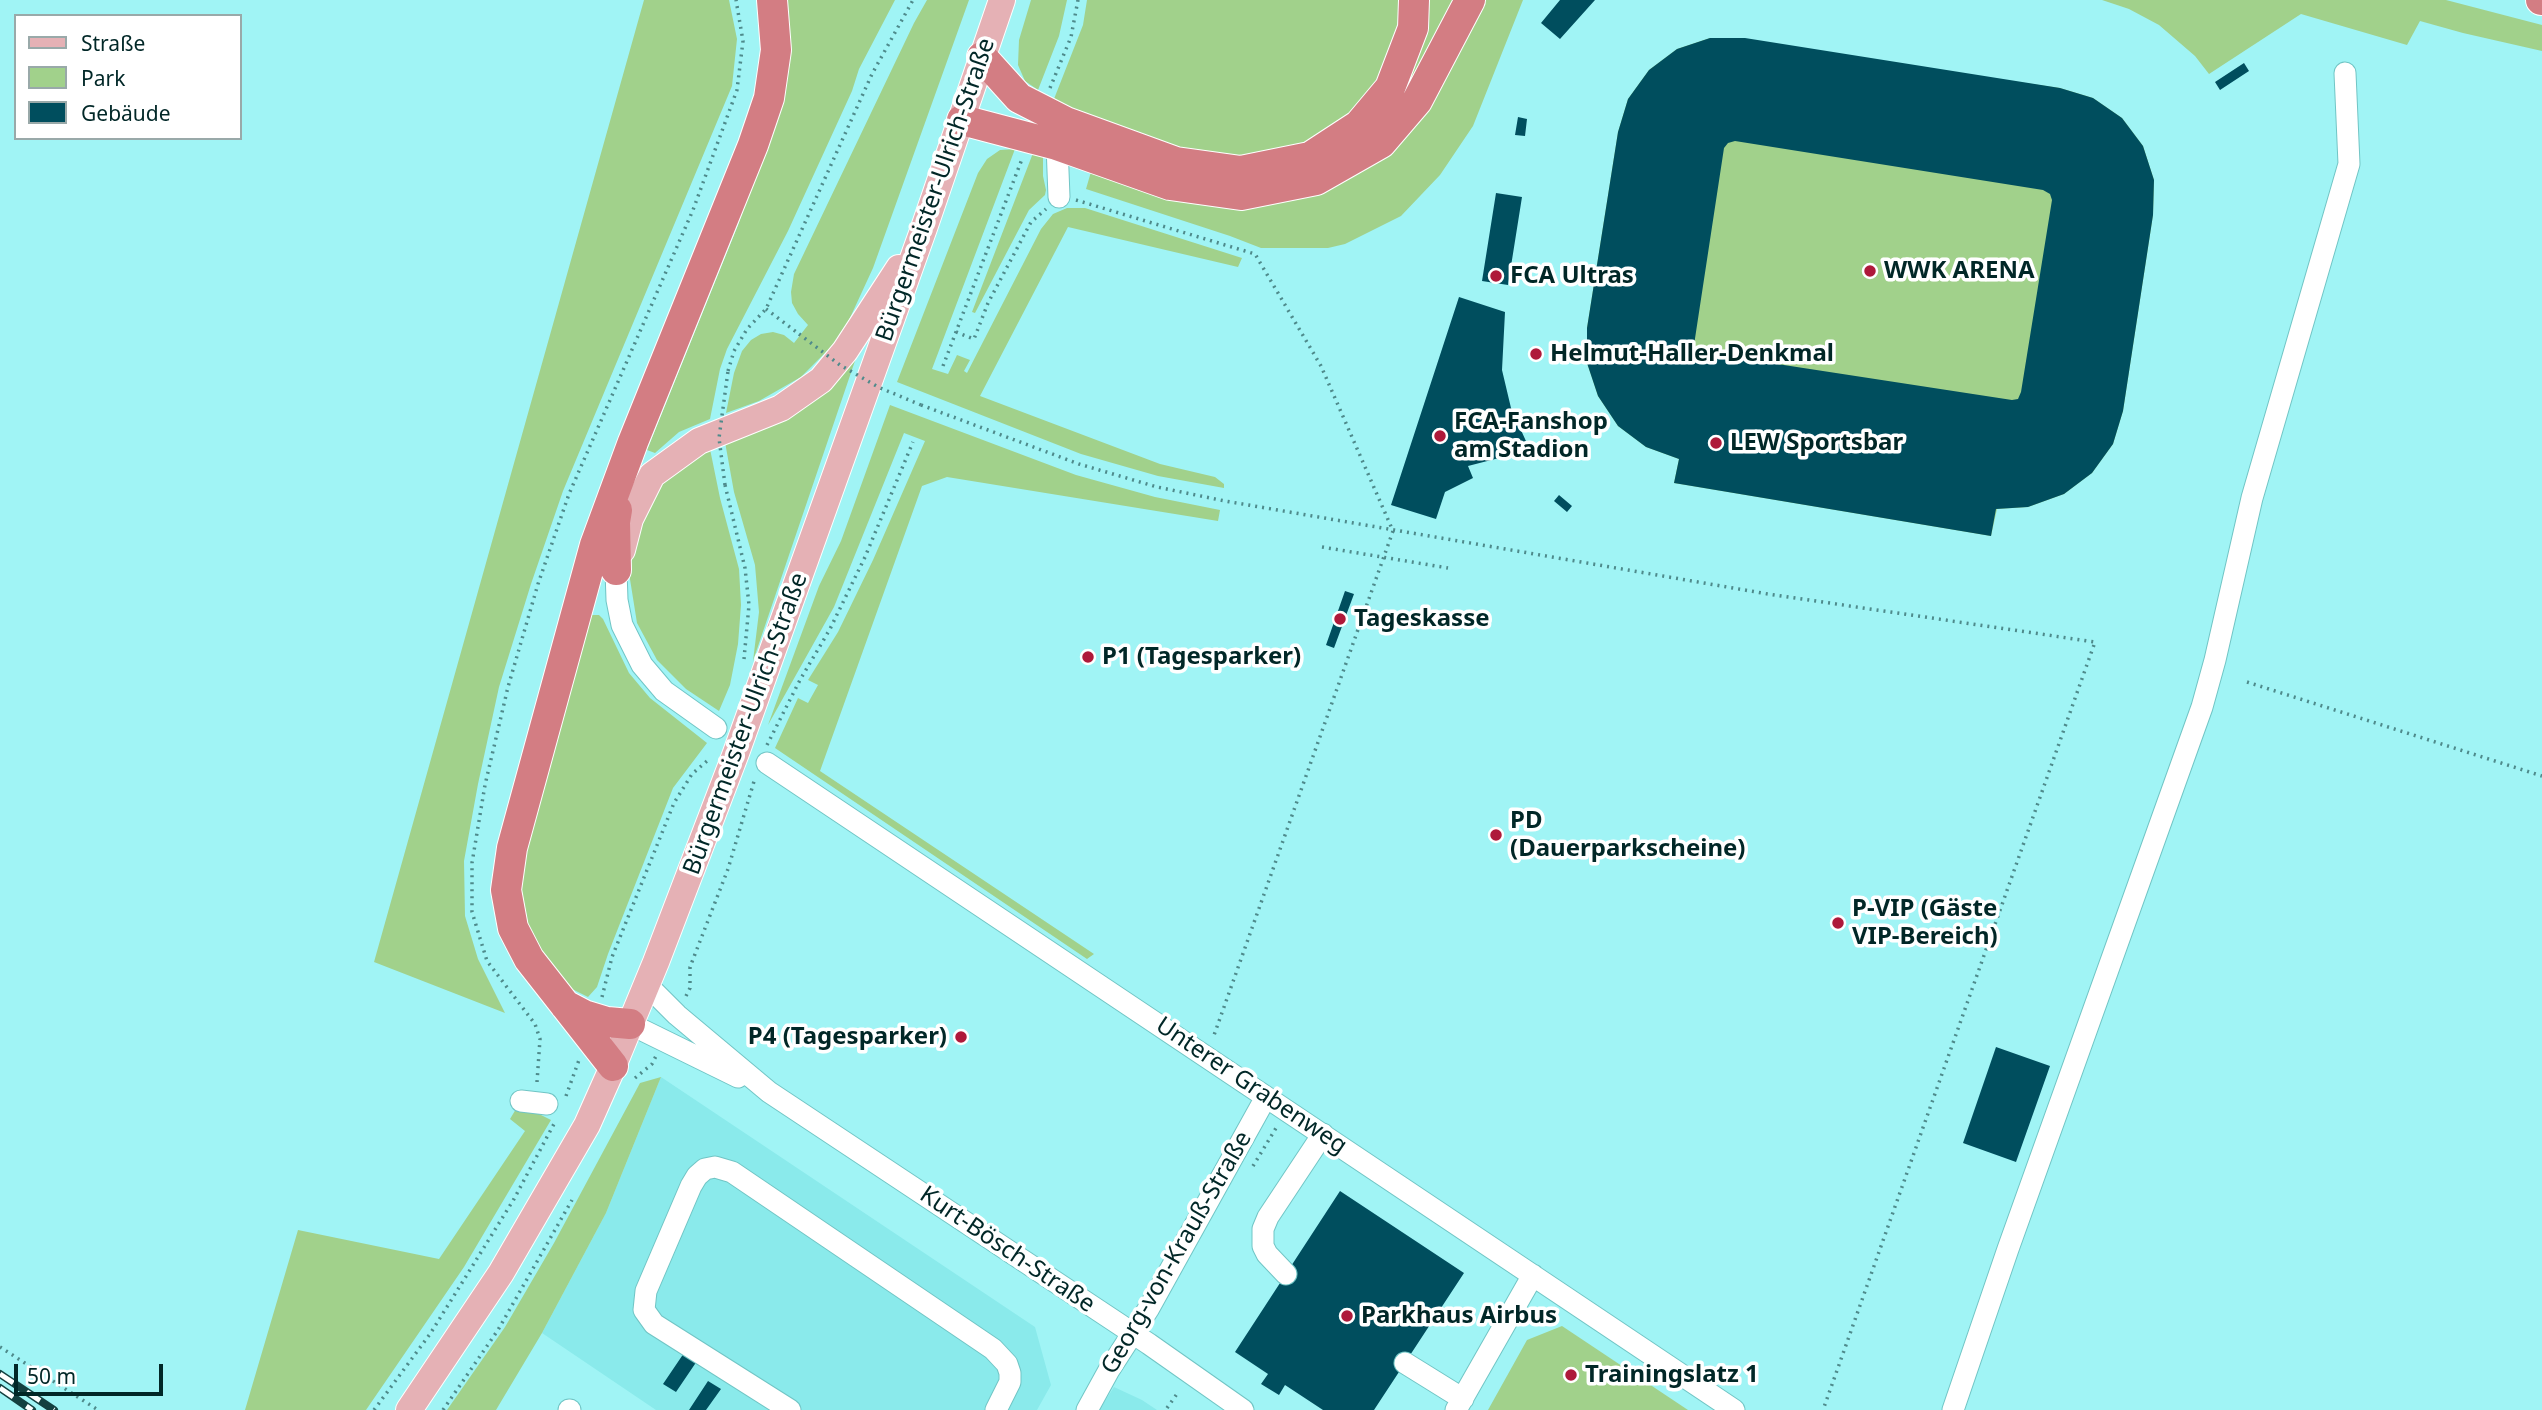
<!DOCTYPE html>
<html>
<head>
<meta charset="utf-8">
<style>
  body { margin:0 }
  #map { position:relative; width:2542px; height:1410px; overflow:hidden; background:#a0f4f5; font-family:"Noto Sans",sans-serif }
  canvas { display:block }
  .legend { position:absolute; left:14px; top:14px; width:228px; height:126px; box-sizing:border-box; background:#fff; border:2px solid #99a9a9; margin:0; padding:9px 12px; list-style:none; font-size:21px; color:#012727 }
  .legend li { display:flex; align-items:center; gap:14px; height:35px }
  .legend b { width:35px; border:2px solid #99a9a9 }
  .scale { position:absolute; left:14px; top:1364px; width:149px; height:32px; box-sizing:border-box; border:4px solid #012727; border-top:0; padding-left:9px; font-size:21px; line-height:24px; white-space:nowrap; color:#012727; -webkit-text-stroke:5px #fff; paint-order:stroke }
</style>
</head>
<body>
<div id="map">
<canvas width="2542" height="1410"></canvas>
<ul class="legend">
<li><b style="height:9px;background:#e5b1b5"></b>Straße</li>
<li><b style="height:19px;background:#a1d18b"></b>Park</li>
<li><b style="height:19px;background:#004e5e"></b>Gebäude</li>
</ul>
<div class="scale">50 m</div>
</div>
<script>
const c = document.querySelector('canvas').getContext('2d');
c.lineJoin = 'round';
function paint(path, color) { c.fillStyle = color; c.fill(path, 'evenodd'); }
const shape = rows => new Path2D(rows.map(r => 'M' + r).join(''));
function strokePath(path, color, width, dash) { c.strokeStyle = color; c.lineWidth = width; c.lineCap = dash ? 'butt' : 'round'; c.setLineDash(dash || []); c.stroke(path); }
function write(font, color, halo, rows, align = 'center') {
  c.font = font + ' "Noto Sans",sans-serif'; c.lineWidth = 7; c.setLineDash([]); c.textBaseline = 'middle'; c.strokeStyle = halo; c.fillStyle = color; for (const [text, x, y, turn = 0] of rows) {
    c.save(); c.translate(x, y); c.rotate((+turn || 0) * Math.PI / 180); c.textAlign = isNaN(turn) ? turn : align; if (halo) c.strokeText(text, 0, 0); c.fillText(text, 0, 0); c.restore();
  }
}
paint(shape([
  [661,1077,1035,1327,1051,1385,1037,1410,656,1410,542,1333,606,1213],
  [1114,1387,1142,1400,1157,1410,1099,1410]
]), '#8aeaeb');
paint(shape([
  [644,0,729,0,737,39,732,86,563,491,531,584,499,687,478,784,464,861,465,916,478,959,505,1013,374,962],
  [784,0,895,0,859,69,852,91,788,231,727,349,720,369,710,419,679,432,655,453,647,450,738,225,779,107],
  [927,0,969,0,873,268,849,320,833,345,801,377,759,401,726,413,734,373,742,351,751,340,761,334,773,332,784,335,794,343,808,325,798,314,792,303,791,292,794,274,914,23],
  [1031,0,1067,0,1059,36,1038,90,1025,81,1018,65,1019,40],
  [1087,0,1404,0,1403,27,1380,83,1353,117,1307,146,1242,159,1179,150,1108,126,1054,99,1083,25],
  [1425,0,1455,0,1400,102],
  [1470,0,1523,0,1473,126,1440,175,1401,216,1345,244,1328,248,1261,248,1230,236,1086,189,1095,158,1170,185,1381,143],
  [2102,0,2446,0,2542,25,2542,51,2463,33,2420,21,2407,45,2301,14,2209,74,2195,56,2159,25,2129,9],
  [1710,38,2060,88,2093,98,2122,118,2143,146,2154,180,2153,215,2123,411,2113,444,2092,473,2064,494,2028,507,1997,509,1991,536,1674,483,1679,459,1646,447,1618,426,1598,396,1587,363,1587,328,1618,132,1628,99,1649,70,1677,49],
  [1015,149,932,369,948,374,957,355,970,360,964,371,967,373,1041,229,1053,214,1067,208,1085,208,1242,258,1238,267,1068,227,980,396,1160,464,1215,477,1224,484,1224,488,1158,476,1081,454,897,382,978,173,987,159,1000,150],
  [1033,153,1043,157,1043,176,1046,190,1045,195,1029,210,975,313,972,312],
  [858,352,753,661,759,612,755,565,734,492,725,442],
  [890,405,1076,475,1155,497,1220,510,1218,521,947,477,922,486,820,771,1094,954,1087,959,775,748,798,698,808,703,818,685,808,680,838,632,873,560,925,441,904,433,834,607,768,725,819,586,841,541],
  [710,449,720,498,739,569,741,605,738,644,730,685,719,711,686,689,657,660,637,623,629,573,636,535,646,503,668,477],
  [592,615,599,615,603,619,629,673,650,698,707,743,673,788,608,954,597,987,588,997,570,988,545,960,529,929,520,881,523,863,588,620],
  [661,1077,606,1213,542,1333,496,1410,447,1410,505,1327,554,1243,640,1083],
  [519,1104,551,1120,464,1267,366,1410,245,1410,298,1230,439,1259,525,1131,510,1119],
  [1562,1326,1688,1410,1488,1410,1527,1340]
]), '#a1d18b');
paint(shape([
  [1560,0,1595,0,1560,39,1541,23],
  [1710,38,1745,38,2060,88,2093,98,2122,118,2143,146,2154,180,2153,215,2123,411,2113,444,2092,473,2064,494,2028,507,1996,509,1991,536,1674,483,1679,459,1646,447,1618,426,1598,396,1587,363,1587,328,1618,132,1628,99,1649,70,1677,49],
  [1735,141,2043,190,2050,194,2052,200,2021,392,2018,399,2012,400,1699,352,1695,349,1694,345,1724,148,1728,143],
  [2244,63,2249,71,2220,90,2215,82],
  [1518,117,1527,119,1525,136,1515,135],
  [1496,193,1522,197,1508,285,1482,281],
  [1459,297,1505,312,1502,370,1511,408,1530,450,1468,466,1473,478,1445,492,1436,519,1391,505],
  [1559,495,1572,506,1567,512,1554,501],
  [1345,591,1354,594,1334,648,1326,645],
  [1996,1047,2050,1066,2016,1162,1963,1143],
  [1340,1191,1464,1273,1374,1410,1323,1410,1285,1385,1279,1395,1261,1384,1268,1374,1235,1352],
  [684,1353,697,1361,676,1392,663,1384],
  [708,1381,721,1389,706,1410,689,1410]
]), '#004e5e');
const minor = shape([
  [1057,145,1059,197],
  [616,570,617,600,622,625,642,665,664,691,716,728],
  [767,763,1734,1410],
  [647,985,677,1015,769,1092,1149,1344,1243,1410],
  [630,1024,738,1077],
  [521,1101,547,1104],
  [1286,1274,1267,1254,1263,1246,1263,1229,1268,1217,1323,1134],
  [1405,1363,1463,1399],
  [569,1410,570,1410],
  [790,1410,654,1324,644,1310,646,1291,691,1186,697,1176,705,1169,715,1167,732,1172,993,1349,1007,1364,1010,1373,1010,1382,996,1410],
  [1087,1410,1109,1370,1149,1308,1266,1097],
  [1456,1410,1533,1275],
  [1953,1410,2008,1249,2202,707,2215,660,2252,498,2349,164,2345,73]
]);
const major = shape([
  [622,550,630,519,652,475,699,441,781,408,821,380,845,351,899,268],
  [409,1410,501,1273,587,1125,611,1071,656,962,736,753,924,228,1002,0]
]);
const highway = shape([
  [2541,0,2542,0],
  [982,57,1019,98,1066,122,1176,162,1241,171,1310,157,1359,125,1390,88,1413,28,1414,0],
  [962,120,1057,145,1170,185,1241,195,1316,180,1381,143,1417,101,1470,0],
  [616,570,615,522,617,510],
  [565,1005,584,1015,607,1022,630,1024],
  [613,1066,529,959,513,928,506,890,512,848,595,545,633,442,753,145,769,98,776,50,772,0]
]);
strokePath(minor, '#71c5c5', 23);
strokePath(major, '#fff', 28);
strokePath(highway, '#fff', 32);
strokePath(shape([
  [1050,88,1071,37,1078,0],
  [1076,200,1255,254,1321,366,1393,531,1213,1038],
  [766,309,799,334],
  [956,332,974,339,988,303,1031,222,1046,209],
  [943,366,1022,159],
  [728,371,734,351,747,329,766,309,872,74,913,0],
  [921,405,1079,464,1157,487,1225,501,1768,594,2095,642,1823,1410],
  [725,485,745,568,749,605,744,659],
  [1322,547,1448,568],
  [2247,682,2542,776],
  [767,745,800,680,830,629,865,557,913,442],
  [686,996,690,988,690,967,728,869,755,778],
  [602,997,612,957,674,803,692,774,707,761],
  [635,1078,652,1064,656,1056],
  [537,1082,540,1039,535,1024,487,961,472,912,472,863,485,785,508,687,538,584,569,494,693,210,737,90,743,41,736,0],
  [566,1096,579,1060],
  [1253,1166,1276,1128],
  [0,1347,98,1410],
  [1167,1408,1179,1391],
  [374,1410,430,1334,470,1270,514,1199,555,1122],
  [443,1410,498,1330,572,1200]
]), '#4e8a8b', 3.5, [2, 5]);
strokePath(minor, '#fff', 21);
strokePath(major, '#e5b1b5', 26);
strokePath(highway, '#d37d83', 30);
const rail = shape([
  [0,1374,54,1410],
  [0,1388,32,1410]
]);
strokePath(rail, '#144040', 8);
strokePath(rail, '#fff', 5, [16]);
strokePath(shape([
  [799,334,840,365,878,387,921,405],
  [725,485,719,438,728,371]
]), '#4e8a8b', 3.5, [2, 5]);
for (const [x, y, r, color] of [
  [1870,271,7,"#ae193a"],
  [1496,276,7,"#ae193a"],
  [1536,354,7,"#ae193a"],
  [1440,436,7,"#ae193a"],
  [1716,443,7,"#ae193a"],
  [1340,619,7,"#ae193a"],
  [1088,657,7,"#ae193a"],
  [1496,835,7,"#ae193a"],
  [1838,923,7,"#ae193a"],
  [961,1037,7,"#ae193a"],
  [1347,1316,7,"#ae193a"],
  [1571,1375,7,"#ae193a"]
]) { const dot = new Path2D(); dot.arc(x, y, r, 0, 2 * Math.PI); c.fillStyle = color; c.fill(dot); strokePath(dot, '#fff', 2.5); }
write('24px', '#012727', '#fff', [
  ["Bürgermeister-Ulrich-Straße",936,190,-71],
  ["Bürgermeister-Ulrich-Straße",746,724,-70],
  ["Unterer Grabenweg",1251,1086,34],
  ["Kurt-Bösch-Straße",1007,1250,34],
  ["Georg-von-Krauß-Straße",1177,1253,-60]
]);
write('bold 24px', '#012727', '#fff', [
  ["WWK ARENA",1884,271],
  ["FCA Ultras",1510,276],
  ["Helmut-Haller-Denkmal",1550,354],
  ["FCA-Fanshop",1454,422],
  ["am Stadion",1454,450],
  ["LEW Sportsbar",1730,443],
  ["Tageskasse",1354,619],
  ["P1 (Tagesparker)",1102,657],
  ["PD",1510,821],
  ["(Dauerparkscheine)",1510,849],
  ["P-VIP (Gäste",1852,909],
  ["VIP-Bereich)",1852,937],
  ["P4 (Tagesparker)",947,1037,"right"],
  ["Parkhaus Airbus",1361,1316],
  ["Trainingslatz 1",1585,1375]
], 'left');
</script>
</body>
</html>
